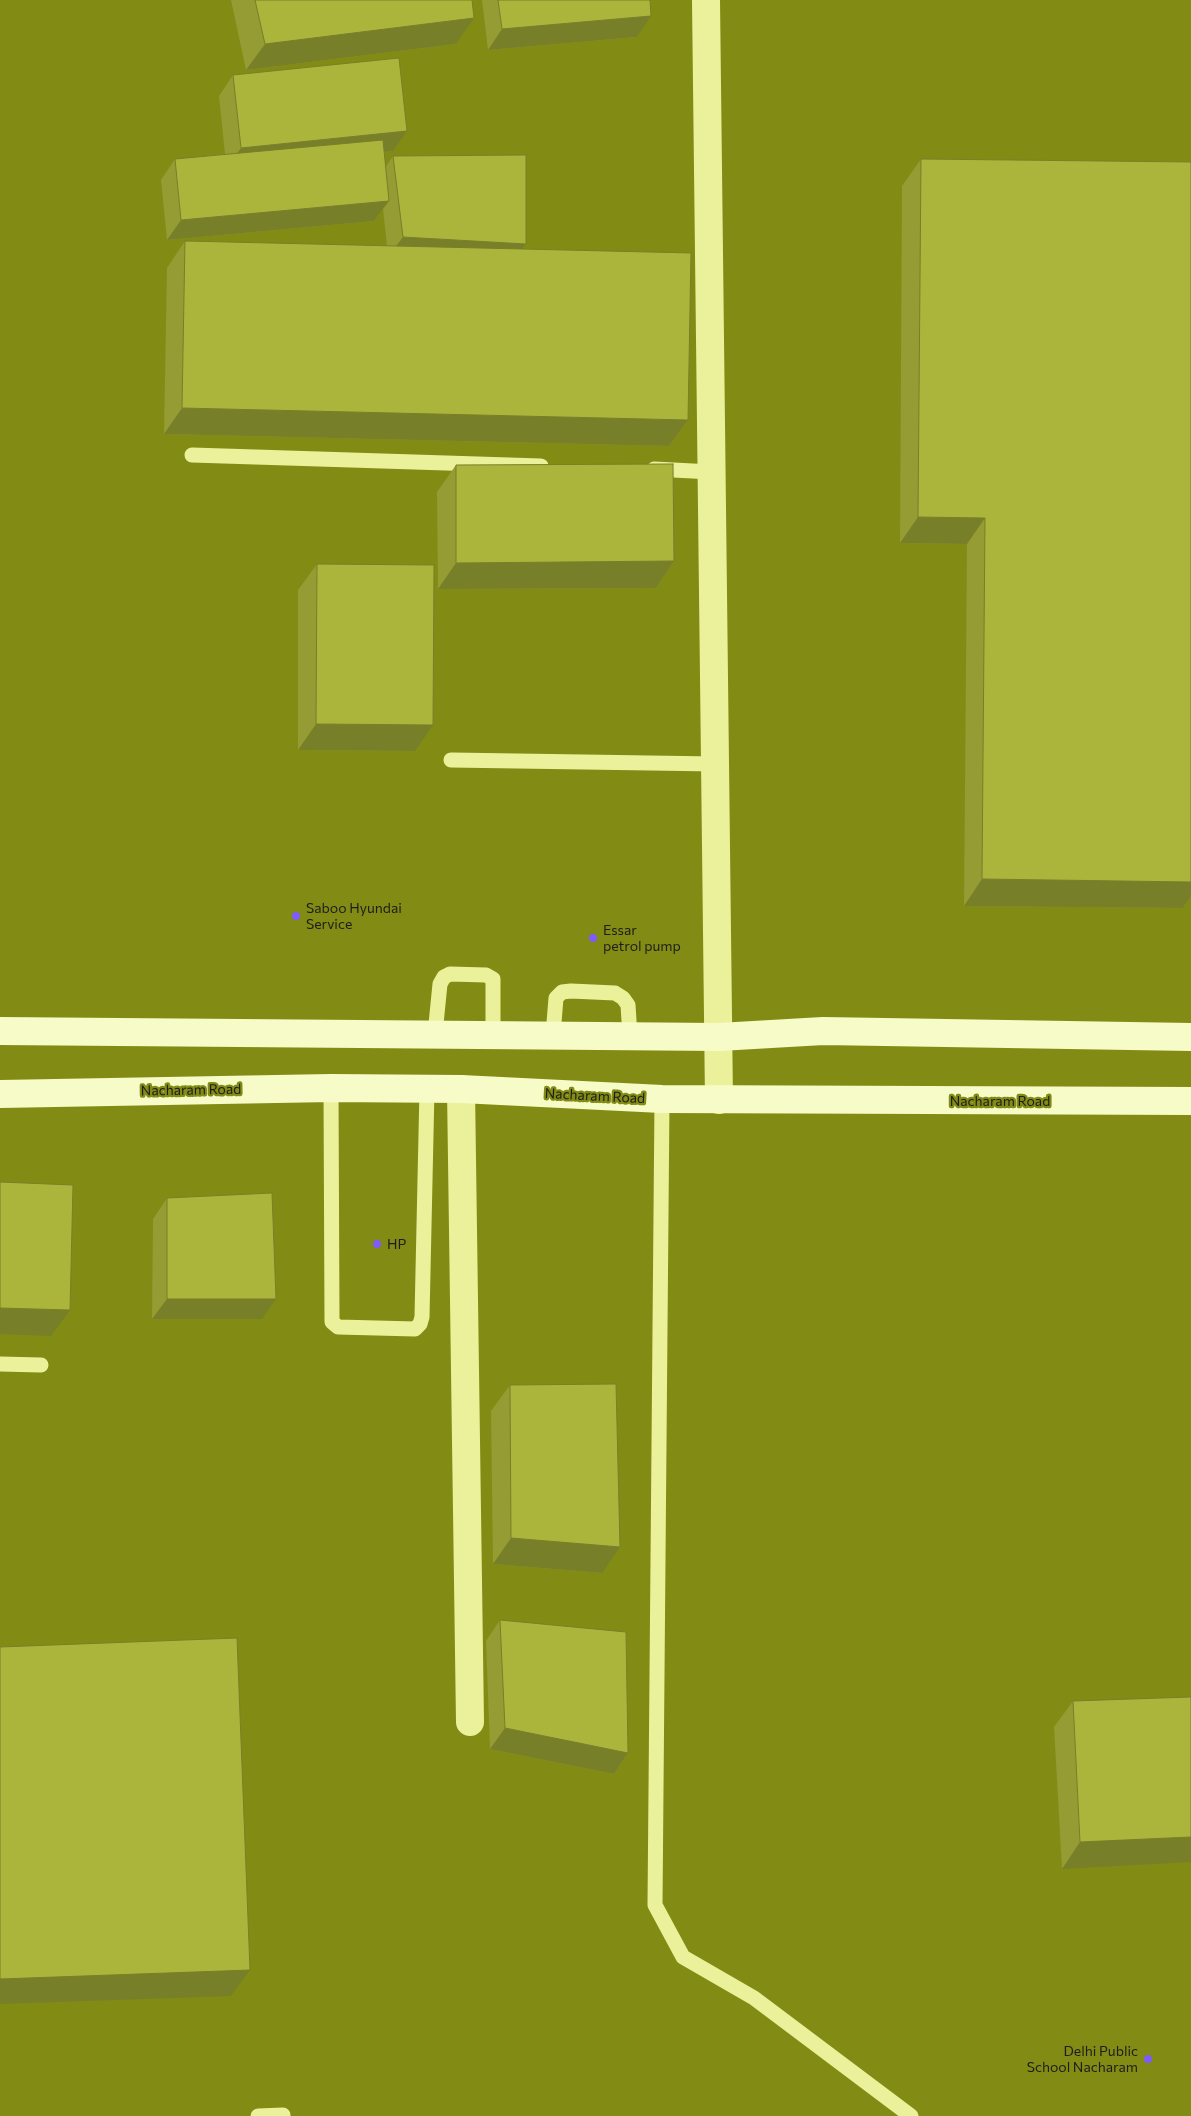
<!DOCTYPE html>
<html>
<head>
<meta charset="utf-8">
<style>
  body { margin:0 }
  canvas { display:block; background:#828b13 }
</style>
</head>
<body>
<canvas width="1191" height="2116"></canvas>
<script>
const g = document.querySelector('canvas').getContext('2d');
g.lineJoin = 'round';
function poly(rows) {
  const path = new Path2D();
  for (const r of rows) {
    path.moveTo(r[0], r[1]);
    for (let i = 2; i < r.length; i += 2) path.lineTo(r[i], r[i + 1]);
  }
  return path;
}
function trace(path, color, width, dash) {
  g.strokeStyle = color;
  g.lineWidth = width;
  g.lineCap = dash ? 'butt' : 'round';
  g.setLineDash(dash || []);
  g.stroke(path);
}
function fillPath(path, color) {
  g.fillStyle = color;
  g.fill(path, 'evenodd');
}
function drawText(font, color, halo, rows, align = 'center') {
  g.font = font + ' Commissioner,sans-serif';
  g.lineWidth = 4.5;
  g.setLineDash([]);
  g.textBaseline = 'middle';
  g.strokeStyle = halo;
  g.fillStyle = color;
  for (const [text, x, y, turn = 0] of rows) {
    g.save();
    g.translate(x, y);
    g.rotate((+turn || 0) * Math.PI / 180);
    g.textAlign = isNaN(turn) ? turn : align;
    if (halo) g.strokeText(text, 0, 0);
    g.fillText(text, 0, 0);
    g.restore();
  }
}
const service = poly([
  [192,455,541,466],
  [654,469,712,472],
  [451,760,716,764],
  [435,1034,440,984,444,977,450,974,486,975,493,979,493,1035],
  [553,1035,556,998,562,992,571,991,615,993,623,998,628,1005,630,1036],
  [331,1088,332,1322,338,1327,415,1329,420,1324,422,1317,427,1089],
  [662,1099,655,1905,683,1957,754,1998,911,2116],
  [0,1364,41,1365],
  [258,2116,283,2115]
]);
const minor = poly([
  [706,0,719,1100],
  [461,1089,470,1722]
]);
const secondary = poly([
  [0,1031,719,1037,823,1031,1191,1037],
  [0,1094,331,1088,461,1089,662,1099,1191,1101]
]);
const wall = poly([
  [231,0,472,0,456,44,246,70],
  [482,0,650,0,637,37,488,50],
  [233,75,393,151,384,152,385,168,393,156,526,244,523,249,688,420,669,446,164,434,167,268,185,241,387,246,383,209,374,221,167,240,161,180,175,159,225,154,219,96],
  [921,159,1191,162,1191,896,1183,908,964,906,967,544,900,543,902,186],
  [456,465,674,561,656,588,438,589,437,492],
  [317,564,415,751,298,750,298,590],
  [167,1198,262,1319,152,1319,153,1219],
  [510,1385,602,1573,493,1564,491,1411],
  [500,1620,628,1753,614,1774,490,1749,486,1641],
  [1191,1697,1062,1869,1054,1727,1073,1701]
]);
const shadedWall = poly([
  [651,16,637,37,488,50,502,29],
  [474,18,456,44,246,70,265,44],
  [407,131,393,151,227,168,241,148],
  [389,201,374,221,167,240,181,220],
  [403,237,526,244,512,265,388,257],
  [182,408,688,420,669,446,164,434],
  [918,517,985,518,967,544,900,543],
  [674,561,656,588,438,589,456,563],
  [316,724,433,725,415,751,298,750],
  [982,879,1191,882,1191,896,1183,908,964,906],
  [167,1299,276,1299,262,1319,152,1319],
  [0,1308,70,1310,51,1336,0,1334],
  [511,1538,620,1547,602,1573,493,1564],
  [505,1728,628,1753,614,1774,490,1749],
  [1191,1837,1191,1862,1062,1869,1080,1842],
  [250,1970,231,1996,0,2004,0,1979]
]);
const building = poly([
  [255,0,472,0,474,18,265,44,255,0],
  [498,0,650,0,651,16,502,29,498,0],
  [399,58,407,131,241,148,233,75,399,58],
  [383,140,389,201,181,220,175,159,383,140],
  [526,155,526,244,403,237,393,156,526,155],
  [921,159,1191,162,1191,882,982,879,985,518,918,517,921,159],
  [185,241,691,253,688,420,182,408,185,241],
  [673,464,674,561,456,563,456,465,673,464],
  [317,564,434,565,433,725,316,724,317,564],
  [0,1182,73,1185,70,1310,0,1308,0,1182],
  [272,1193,276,1299,167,1299,167,1198,272,1193],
  [616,1384,620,1547,511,1538,510,1385,616,1384],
  [500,1620,626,1632,628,1753,505,1728,500,1620],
  [237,1638,250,1970,0,1979,0,1647,237,1638],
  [1191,1697,1191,1837,1080,1842,1073,1701,1191,1697]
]);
const markers = [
  [296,916,5,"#7f5aff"],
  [593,938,5,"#7f5aff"],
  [377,1244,5,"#7f5aff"],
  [1148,2059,5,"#7f5aff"]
];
const poiNames = [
  ["Saboo Hyundai",306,908],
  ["Service",306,924],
  ["Essar",603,930],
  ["petrol pump",603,946],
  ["HP",387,1244],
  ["Delhi Public",1138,2051,"right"],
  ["School Nacharam",1138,2067,"right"]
];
const streetNames = [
  ["Nacharam Road",191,1090,-1],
  ["Nacharam Road",595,1096,3],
  ["Nacharam Road",1000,1101]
];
trace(service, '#ebf19a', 15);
trace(minor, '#ebf19a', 28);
trace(secondary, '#f7fbc8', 28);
fillPath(wall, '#949c33');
fillPath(shadedWall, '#787f29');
fillPath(building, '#acb53b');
trace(building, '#787f29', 1);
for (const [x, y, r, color] of markers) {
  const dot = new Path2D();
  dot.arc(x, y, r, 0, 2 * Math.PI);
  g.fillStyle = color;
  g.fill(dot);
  trace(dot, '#828b13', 2);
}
drawText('14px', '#1d1d1d', '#828b13', poiNames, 'left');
drawText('14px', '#1d1d1d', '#828b13', streetNames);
</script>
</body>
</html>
